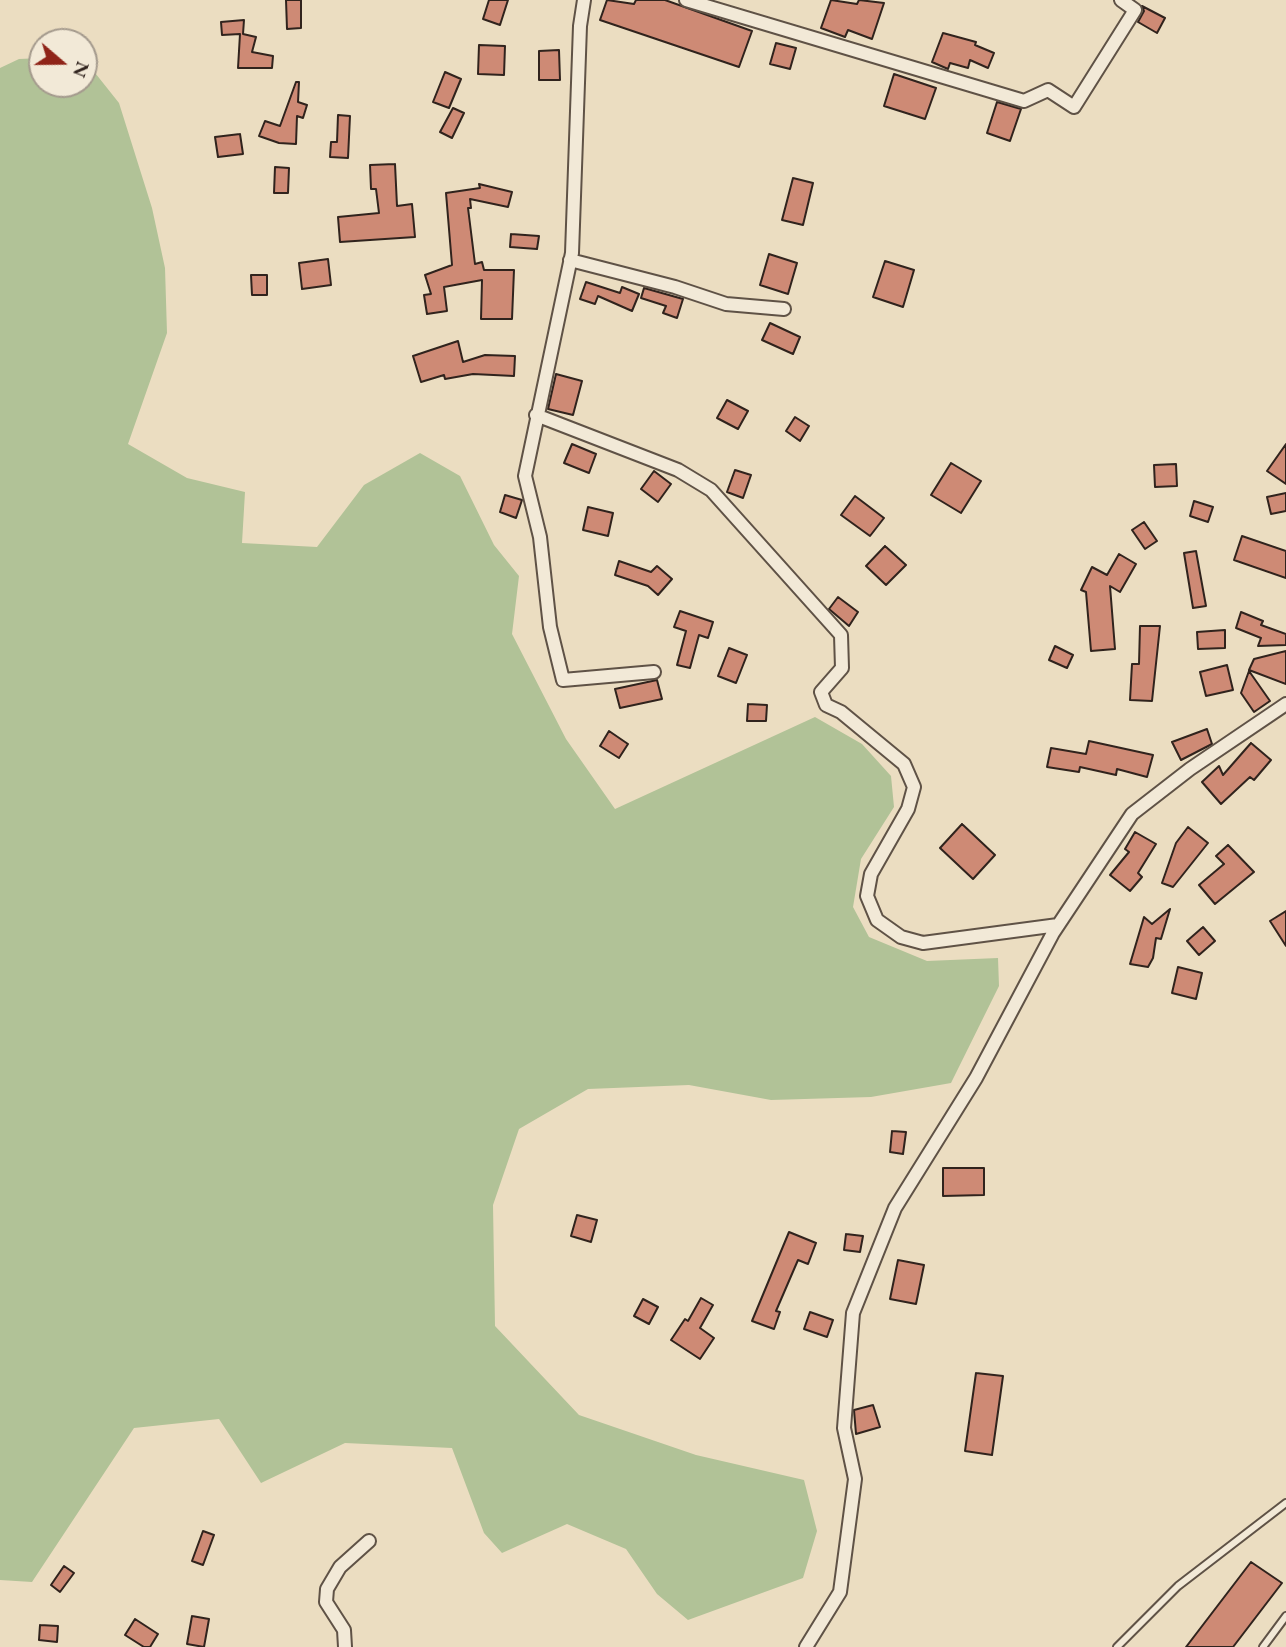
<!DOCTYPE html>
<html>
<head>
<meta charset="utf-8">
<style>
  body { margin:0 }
  #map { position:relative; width:1286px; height:1647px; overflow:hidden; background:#ebddc1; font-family:"EB Garamond",serif }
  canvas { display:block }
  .north { position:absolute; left:28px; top:28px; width:70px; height:70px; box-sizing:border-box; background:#f2e9d7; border:2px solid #a49a8d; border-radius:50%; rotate:110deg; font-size:19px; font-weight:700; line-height:28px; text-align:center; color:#30231d }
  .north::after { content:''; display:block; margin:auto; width:24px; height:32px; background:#8f2418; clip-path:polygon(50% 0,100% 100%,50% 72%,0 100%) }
</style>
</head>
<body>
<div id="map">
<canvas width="1286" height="1647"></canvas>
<div class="north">N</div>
</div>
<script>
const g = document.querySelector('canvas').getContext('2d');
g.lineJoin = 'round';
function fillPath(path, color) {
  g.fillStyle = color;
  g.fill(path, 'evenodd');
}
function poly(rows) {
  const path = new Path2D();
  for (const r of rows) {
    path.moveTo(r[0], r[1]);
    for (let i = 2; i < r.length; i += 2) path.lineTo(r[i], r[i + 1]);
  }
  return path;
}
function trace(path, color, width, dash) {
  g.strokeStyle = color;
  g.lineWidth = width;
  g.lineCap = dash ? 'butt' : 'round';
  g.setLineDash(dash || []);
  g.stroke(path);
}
const green = poly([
  [42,58,42,84,84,84,84,59,119,103,152,208,165,268,167,333,128,444,187,478,245,492,242,543,317,547,364,485,420,453,460,476,494,545,519,576,512,634,566,739,615,809,815,717,862,744,891,776,894,807,861,859,853,907,869,937,927,961,998,958,999,986,951,1083,871,1097,771,1100,689,1085,588,1089,519,1129,493,1205,495,1326,579,1415,696,1455,804,1480,817,1531,803,1578,688,1620,657,1594,626,1549,567,1524,502,1553,484,1533,452,1448,345,1443,261,1483,219,1419,134,1428,32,1582,0,1580,0,68,19,59]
]);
const building = poly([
  [286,0,301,0,301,28,287,29,286,0],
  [489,0,508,0,500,25,483,19,489,0],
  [607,0,634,4,636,0,665,0,752,31,739,67,600,20,607,0],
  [831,0,857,4,859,0,884,3,872,39,848,30,845,37,821,28,831,0],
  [1142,6,1165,18,1157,33,1138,22,1144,11,1142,6],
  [244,20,243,34,256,37,252,52,273,56,272,68,238,68,240,34,222,35,221,22,244,20],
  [943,33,976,42,975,45,994,53,988,68,970,60,968,68,950,63,948,69,932,62,943,33],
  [776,43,796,48,790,69,770,64,776,43],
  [479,45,505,46,504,75,478,74,479,45],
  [559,50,560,80,539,80,539,51,559,50],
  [445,72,461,79,449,108,433,102,445,72],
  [894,74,936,88,925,119,884,106,894,74],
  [296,82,299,82,298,102,307,105,303,118,297,116,296,144,279,143,259,136,265,121,280,126,296,82],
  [997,102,1021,109,1010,141,987,133,997,102],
  [453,108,464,113,452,138,440,132,453,108],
  [338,115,350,116,348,158,330,157,331,142,337,142,338,115],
  [240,134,243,154,218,157,215,137,240,134],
  [395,164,397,206,412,204,415,237,340,242,338,217,379,213,376,189,371,189,370,165,395,164],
  [275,167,289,168,288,193,274,193,275,167],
  [793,178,813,183,803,225,782,220,793,178],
  [479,184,512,192,508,207,470,199,471,208,468,208,475,264,482,262,484,270,514,270,512,319,481,319,482,280,444,287,447,311,427,314,424,295,431,294,425,275,452,265,446,193,480,188,479,184],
  [511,234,539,236,537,249,510,247,511,234],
  [769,254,797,263,788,294,760,285,769,254],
  [328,259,331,285,302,289,299,263,328,259],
  [885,261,914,270,903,307,873,297,885,261],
  [251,275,267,275,267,295,252,295,251,275],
  [586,282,620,293,622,287,639,294,632,311,598,296,595,304,580,299,586,282],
  [644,288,683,299,677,318,663,313,666,306,641,298,644,288],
  [770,323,800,337,793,354,762,340,770,323],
  [458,341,463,362,485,355,515,356,514,376,473,374,445,379,444,375,421,382,413,356,458,341],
  [556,374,582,381,573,415,548,409,556,374],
  [727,400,748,411,738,429,717,418,727,400],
  [795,417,809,426,800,441,786,431,795,417],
  [572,444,596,454,589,473,564,463,572,444],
  [1286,444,1286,484,1267,471,1286,444],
  [951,463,981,481,961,513,931,495,951,463],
  [1176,464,1177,486,1155,487,1154,465,1176,464],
  [735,470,751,475,743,498,727,492,735,470],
  [654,471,671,484,658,502,641,489,654,471],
  [1286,493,1286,511,1271,514,1267,497,1286,493],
  [505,495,522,500,516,518,500,512,505,495],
  [855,496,884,518,870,536,841,515,855,496],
  [1194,501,1213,507,1208,522,1190,516,1194,501],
  [588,507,613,513,608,536,583,530,588,507],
  [1144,522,1157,541,1145,549,1132,530,1144,522],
  [1242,536,1286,551,1286,578,1234,560,1242,536],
  [885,546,906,565,886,585,866,566,885,546],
  [1196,551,1206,606,1193,608,1184,553,1196,551],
  [1119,554,1136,564,1120,592,1110,586,1115,649,1091,651,1086,592,1081,590,1092,567,1107,575,1119,554],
  [619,561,651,572,657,566,672,579,658,595,648,586,615,575,619,561],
  [838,597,858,612,849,626,829,609,838,597],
  [680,611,713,622,708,638,699,635,690,668,677,665,686,631,674,627,680,611],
  [1241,612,1263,621,1261,625,1286,634,1286,645,1258,646,1261,638,1236,628,1241,612],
  [1140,626,1160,626,1152,701,1130,700,1132,664,1139,664,1140,626],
  [1225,630,1225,648,1198,649,1197,632,1225,630],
  [1055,646,1073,655,1067,668,1049,660,1055,646],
  [729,648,747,655,736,683,718,676,729,648],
  [1286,651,1286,684,1249,670,1254,659,1286,651],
  [1227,665,1233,690,1206,696,1200,672,1227,665],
  [1249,671,1270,701,1254,712,1241,693,1249,671],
  [657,680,662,699,620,708,615,689,657,680],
  [748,704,767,705,766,721,747,721,748,704],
  [1207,729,1212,744,1181,760,1172,742,1207,729],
  [609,731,628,744,619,758,600,746,609,731],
  [1089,741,1153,755,1147,777,1117,769,1116,775,1080,767,1079,772,1047,767,1051,748,1086,754,1089,741],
  [1251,743,1271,760,1254,780,1250,777,1221,804,1202,782,1219,766,1223,775,1251,743],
  [962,824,995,855,973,879,940,848,962,824],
  [1188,827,1208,843,1173,887,1162,883,1176,843,1188,827],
  [1135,832,1156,844,1138,873,1142,877,1130,891,1110,875,1129,852,1125,849,1135,832],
  [1228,845,1254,872,1215,904,1199,885,1224,864,1216,856,1228,845],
  [1170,909,1161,939,1156,938,1153,958,1148,967,1130,964,1144,917,1152,924,1170,909],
  [1286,911,1286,946,1270,921,1286,911],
  [1203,927,1215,941,1199,955,1187,941,1203,927],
  [1178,967,1202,973,1196,999,1172,993,1178,967],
  [892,1131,906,1132,903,1154,890,1152,892,1131],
  [943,1168,984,1168,984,1195,943,1196,943,1168],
  [577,1215,597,1220,591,1242,571,1236,577,1215],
  [789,1232,816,1243,808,1264,798,1260,776,1311,780,1312,774,1329,752,1321,789,1232],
  [846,1234,863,1236,860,1252,844,1250,846,1234],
  [898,1260,924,1265,916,1304,890,1299,898,1260],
  [701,1298,713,1305,700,1328,714,1338,700,1359,671,1340,685,1319,688,1321,701,1298],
  [643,1299,658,1307,649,1324,634,1316,643,1299],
  [810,1312,833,1320,827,1337,804,1329,810,1312],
  [976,1373,1003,1376,992,1455,965,1451,976,1373],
  [873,1405,880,1427,856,1434,854,1410,873,1405],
  [203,1531,214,1535,203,1565,192,1561,203,1531],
  [1251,1562,1282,1583,1233,1647,1186,1647,1251,1562],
  [64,1566,74,1573,60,1592,51,1585,64,1566],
  [192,1616,209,1619,204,1647,187,1644,192,1616],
  [135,1619,158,1634,150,1647,144,1647,125,1635,135,1619],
  [40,1625,58,1626,57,1642,39,1640,40,1625]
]);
const lane = poly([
  [1117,1647,1178,1586,1286,1503],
  [1263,1647,1286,1616]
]);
const street = poly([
  [584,0,580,26,572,253,525,476,540,537,550,627,563,680,654,672],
  [686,0,1024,101,1048,90,1074,107,1135,10,1121,0],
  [570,260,675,287,726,304,784,309],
  [536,415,678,470,711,490,841,635,842,668,821,692,826,705,841,712,904,764,914,787,908,809,871,874,867,896,877,920,901,937,923,943,1058,925],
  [345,1647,344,1630,326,1602,327,1589,340,1567,369,1541],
  [806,1647,840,1592,855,1479,844,1428,853,1313,895,1208,976,1078,1053,933,1132,814,1190,769,1286,704]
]);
fillPath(green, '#b1c297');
fillPath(building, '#ce8a75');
trace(building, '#30231d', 2);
trace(lane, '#5f5246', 10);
trace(street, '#5f5246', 16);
trace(lane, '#f2e9d7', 6);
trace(street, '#f2e9d7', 12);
</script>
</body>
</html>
